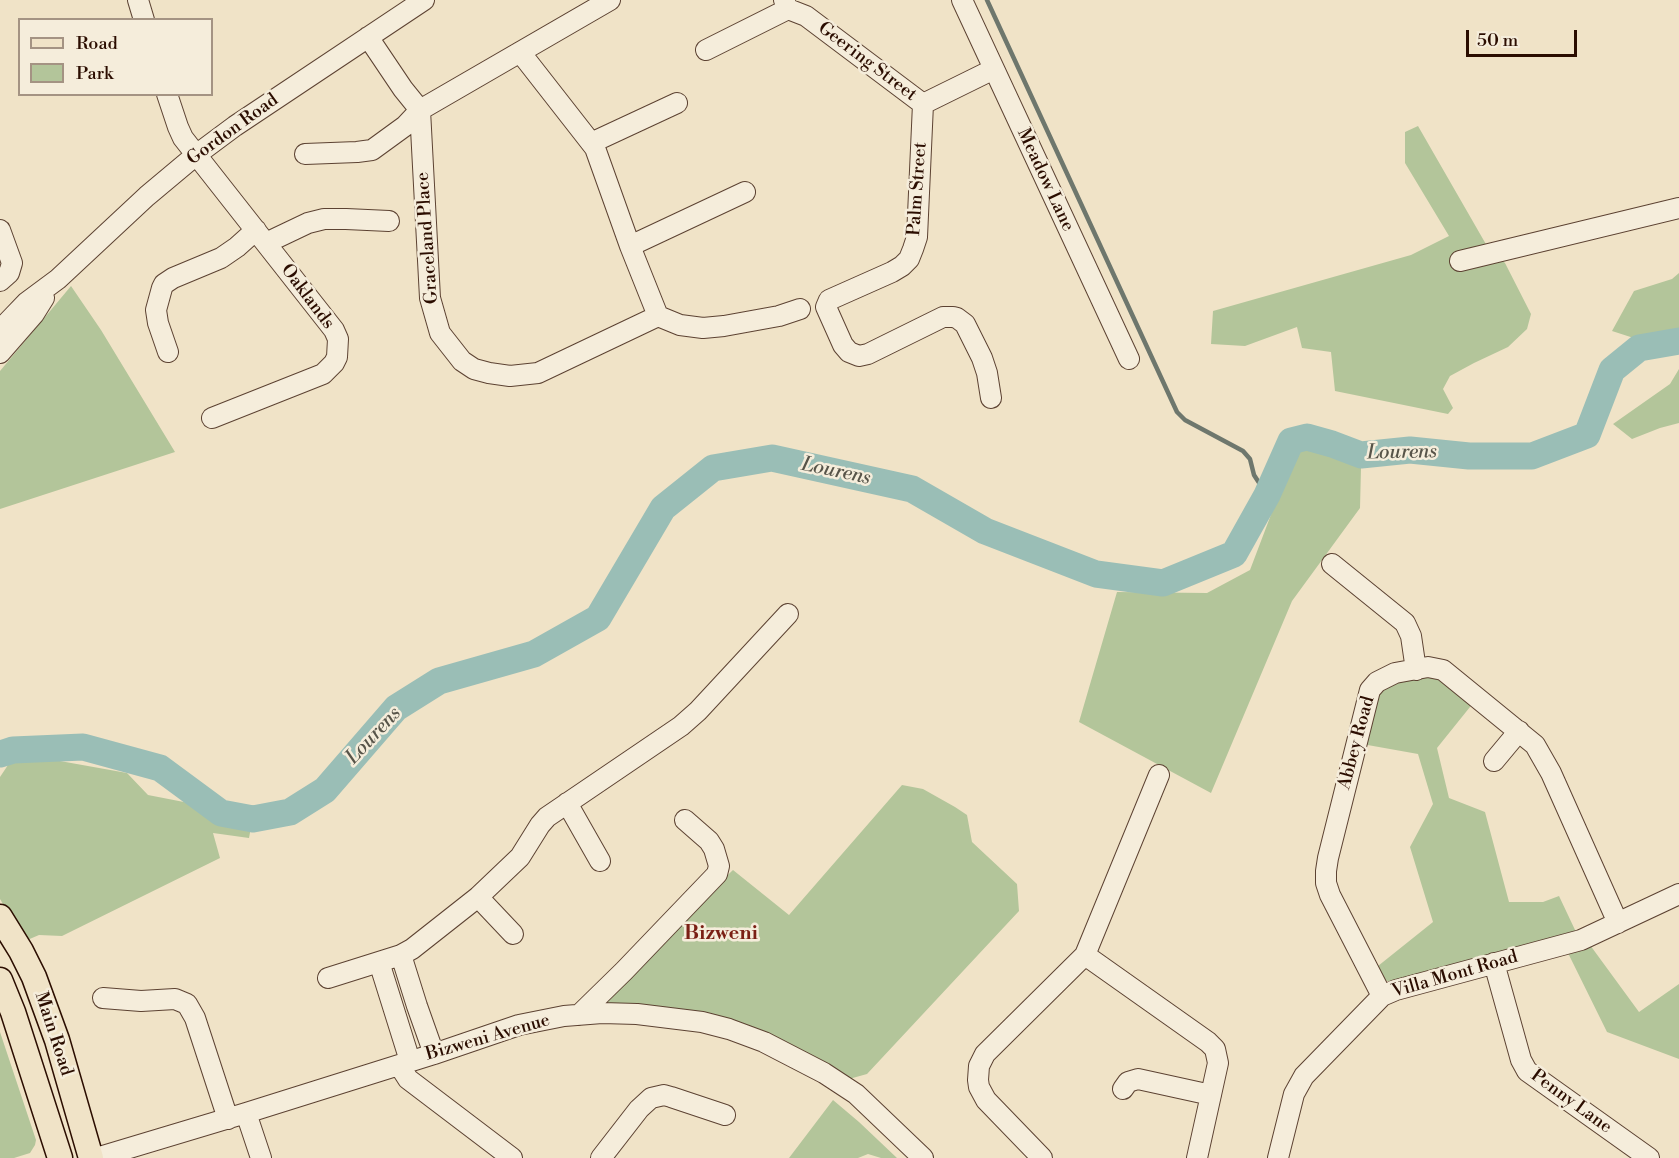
<!DOCTYPE html>
<html>
<head>
<meta charset="utf-8">
<style>
  body { margin:0 }
  #map { position:relative; width:1679px; height:1158px; overflow:hidden; background:#f0e3c7; font-family:"Libre Bodoni",serif }
  canvas { display:block }
  .legend { position:absolute; left:18px; top:18px; width:195px; height:78px; box-sizing:border-box; background:#f5eddb; border:2px solid #a49383; margin:0; padding:8px 10px; list-style:none; font-size:18px; color:#2b0d00 }
  .legend li { display:flex; align-items:center; gap:12px; height:30px }
  .legend b { width:30px; border:2px solid #a49383 }
  .scale { position:absolute; left:1466px; top:30px; width:111px; height:27px; box-sizing:border-box; border:3px solid #2b0d00; border-top:0; padding-left:8px; font-size:18px; line-height:21px; white-space:nowrap; color:#2b0d00; -webkit-text-stroke:4px #f5eddb; paint-order:stroke }
</style>
</head>
<body>
<div id="map">
<canvas width="1679" height="1158"></canvas>
<ul class="legend">
<li><b style="height:8px;background:#f0e3c7"></b>Road</li>
<li><b style="height:16px;background:#b3c59a"></b>Park</li>
</ul>
<div class="scale">50 m</div>
</div>
<script>
const g = document.querySelector('canvas').getContext('2d');
g.lineJoin = 'round';
function fillPath(path, color) {
  g.fillStyle = color;
  g.fill(path, 'evenodd');
}
function poly(rows) {
  const path = new Path2D();
  for (const r of rows) {
    path.moveTo(r[0], r[1]);
    for (let i = 2; i < r.length; i += 2) path.lineTo(r[i], r[i + 1]);
  }
  return path;
}
function trace(path, color, width, dash) {
  g.strokeStyle = color;
  g.lineWidth = width;
  g.lineCap = dash ? 'butt' : 'round';
  g.setLineDash(dash || []);
  g.stroke(path);
}
function drawText(font, color, halo, rows, align = 'center') {
  g.font = font + ' "Libre Bodoni",serif';
  g.lineWidth = 5;
  g.setLineDash([]);
  g.textBaseline = 'middle';
  g.strokeStyle = halo;
  g.fillStyle = color;
  for (const [text, x, y, turn = 0] of rows) {
    g.save();
    g.translate(x, y);
    g.rotate((+turn || 0) * Math.PI / 180);
    g.textAlign = isNaN(turn) ? turn : align;
    if (halo) g.strokeText(text, 0, 0);
    g.fillText(text, 0, 0);
    g.restore();
  }
}
const green = poly([
  [1418,126,1487,246,1505,263,1531,314,1527,329,1508,347,1474,363,1450,376,1443,389,1453,408,1448,414,1335,391,1331,352,1302,348,1297,327,1245,346,1211,344,1213,311,1411,255,1449,236,1405,163,1405,132],
  [1679,273,1679,328,1643,341,1612,331,1634,291,1672,279],
  [71,286,101,330,175,452,0,509,0,371],
  [1679,369,1679,423,1660,428,1632,439,1613,424,1670,384],
  [1300,447,1334,453,1361,467,1360,508,1292,601,1211,793,1079,722,1117,592,1207,593,1250,570,1291,462],
  [1432,673,1474,702,1437,748,1449,798,1485,812,1509,902,1543,902,1559,896,1576,932,1393,982,1383,980,1373,970,1433,922,1410,847,1433,804,1418,754,1362,744,1380,685],
  [32,756,127,773,148,795,189,803,218,817,252,822,249,838,213,833,220,858,62,936,39,935,25,941,0,899,0,777,12,759],
  [902,785,923,789,955,807,967,815,972,842,1017,884,1019,911,867,1074,849,1079,712,1016,656,1006,601,1003,600,998,733,870,789,915],
  [1590,945,1639,1012,1679,984,1679,1059,1607,1032,1568,953],
  [0,1032,36,1140,35,1145,30,1153,14,1158,0,1158],
  [833,1100,859,1122,897,1158,881,1158,868,1154,858,1158,789,1158]
]);
const stream = poly([
  [987,0,1177,412,1185,420,1243,451,1250,459,1254,475,1267,495]
]);
const river = poly([
  [0,754,13,750,83,747,160,768,221,813,253,819,290,812,325,790,396,708,439,681,534,654,598,618,663,508,713,468,772,458,912,489,985,531,1096,574,1163,583,1234,554,1267,495,1291,441,1307,437,1332,444,1361,455,1410,450,1469,456,1532,456,1587,435,1612,370,1639,348,1679,341]
]);
const minor = poly([
  [138,0,144,20],
  [784,0,788,9,806,16,923,104],
  [962,0,1129,359],
  [368,37,403,89,420,110,430,298,440,333,462,361,474,369,489,373,510,376,538,373,658,316,680,325,703,328,724,326,779,316,800,309],
  [706,50,788,9],
  [520,52,595,148,630,246,658,316],
  [167,94,178,127,183,138,334,330,338,339,337,357,334,363,323,374,212,418],
  [923,104,917,237,913,249,909,259,902,266,892,272,829,300,826,307,843,345,849,352,859,356,868,354,943,317,953,317,957,318,965,324,982,358,987,373,991,398],
  [923,104,994,69],
  [591,143,677,103],
  [305,154,357,152,372,150,405,126,420,110,610,0],
  [0,230,12,263,9,273,0,281],
  [266,243,308,223,324,219,346,219,389,221],
  [630,246,745,192],
  [1460,261,1679,208],
  [0,330,27,302,58,279,147,196,196,155,235,126,424,0],
  [168,352,158,323,156,310,162,288,164,284,173,278,221,258,237,247,256,230],
  [0,353,34,314,44,298],
  [1332,564,1405,623,1411,636,1416,670],
  [1494,761,1519,731],
  [567,803,600,861],
  [478,897,513,934],
  [401,955,417,1006,434,1054],
  [1085,955,1208,1042,1215,1049,1218,1063,1197,1158],
  [379,962,410,1061],
  [1494,963,1521,1060,1527,1071,1649,1158],
  [328,978,401,955,412,949,478,897,520,857,540,825,547,817,681,726,698,711,788,614],
  [1382,996,1330,895,1326,883,1326,871,1328,858,1370,690,1377,682,1395,673,1428,667,1443,670,1535,745,1551,773,1618,923],
  [103,998,141,1001,175,999,187,1004,195,1018,228,1119],
  [579,1015,624,971,717,874,719,866,714,849,709,841,685,820],
  [399,1065,408,1079,512,1158],
  [1123,1089,1128,1082,1138,1079,1211,1095],
  [246,1113,261,1158],
  [96,1158,246,1113,434,1054,519,1025,564,1016,602,1013,637,1014,702,1022,729,1029,764,1042,824,1073,856,1094,923,1158],
  [601,1158,639,1109,651,1098,664,1095,671,1097,725,1115],
  [1042,1158,986,1100,979,1087,978,1080,979,1066,985,1054,1085,955,1159,775],
  [1278,1158,1294,1094,1304,1076,1382,996,1396,990,1581,940,1679,894]
]);
const major = poly([
  [0,917,21,951,34,977,57,1040,91,1158],
  [0,980,13,1012,60,1158]
]);
const streetNames = [
  ["Geering Street",867,62,37],
  ["Gordon Road",233,130,-36],
  ["Meadow Lane",1045,180,65],
  ["Palm Street",918,189,-86],
  ["Graceland Place",428,238,-94],
  ["Oaklands",307,297,53],
  ["Abbey Road",1357,743,-75],
  ["Villa Mont Road",1455,975,-16],
  ["Main Road",53,1034,72],
  ["Bizweni Avenue",488,1038,-16],
  ["Penny Lane",1571,1102,36]
];
const waterNames = [
  ["Lourens",1402,453,-1],
  ["Lourens",836,472,12],
  ["Lourens",374,736,-47]
];
const neighbourhoodNames = [
  ["Bizweni",721,934]
];
fillPath(green, '#b3c59a');
trace(stream, '#6e776d', 4.5);
trace(river, '#9abeb6', 27);
trace(minor, '#5c4232', 22);
trace(major, '#2b0d00', 27);
trace(minor, '#f5eddb', 20);
trace(major, '#f0e3c7', 24);
drawText('18px', '#2b0d00', '#f5eddb', streetNames);
drawText('italic 20px', '#575449', '#f5eddb', waterNames);
drawText('bold 20px', '#7a1f14', '#f5eddb', neighbourhoodNames);
</script>
</body>
</html>
